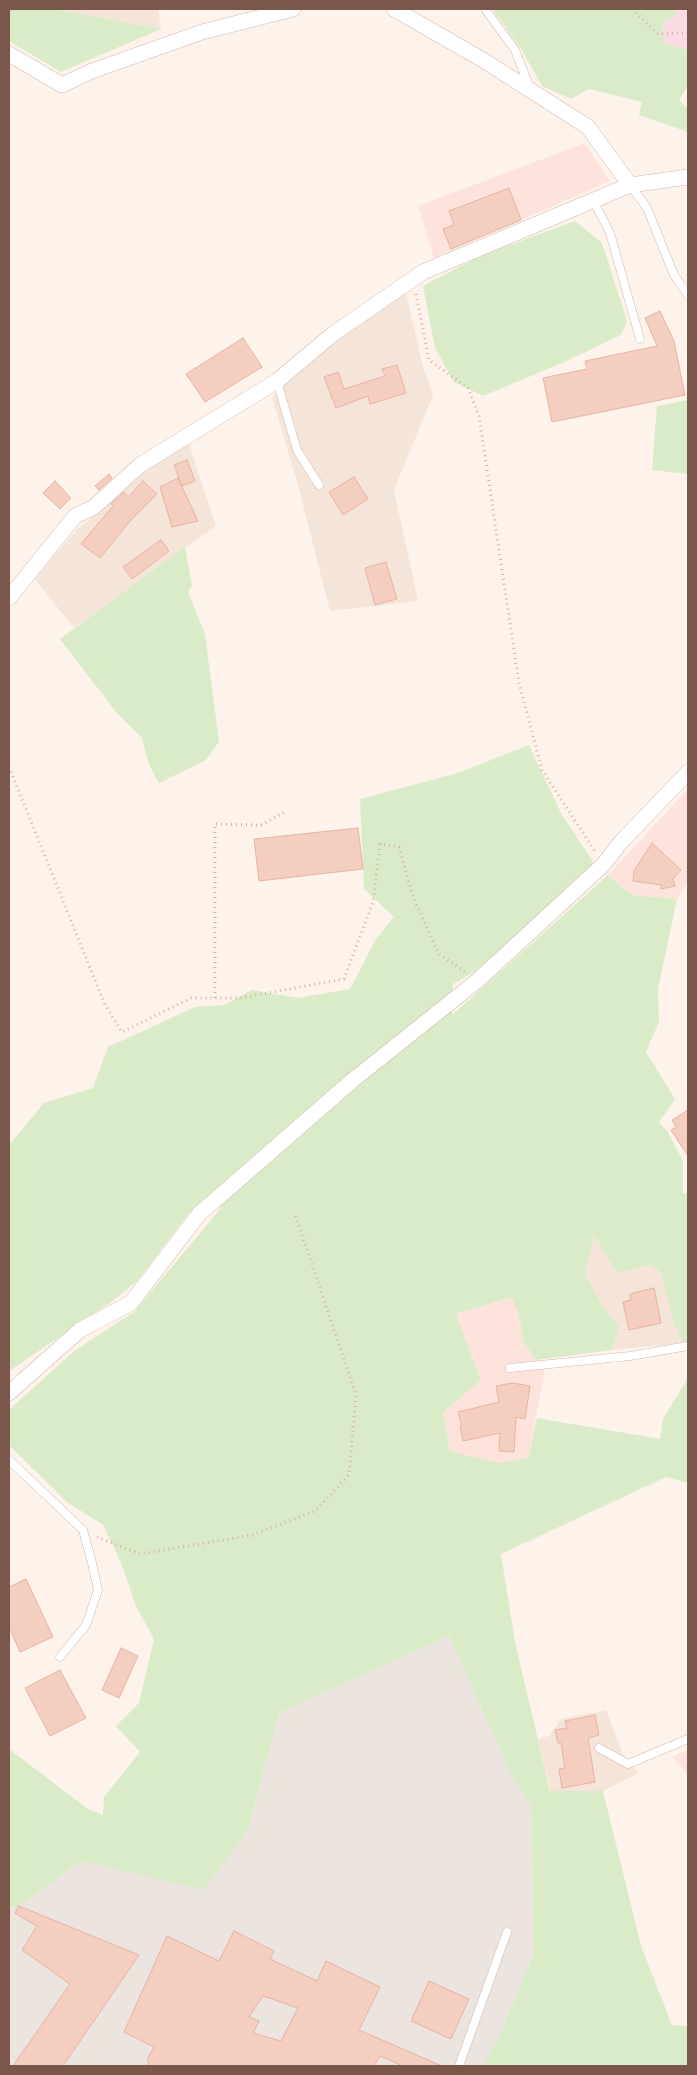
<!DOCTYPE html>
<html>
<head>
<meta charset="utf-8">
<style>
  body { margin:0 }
  #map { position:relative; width:697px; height:2075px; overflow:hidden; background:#fdf3ea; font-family:"Golos Text",sans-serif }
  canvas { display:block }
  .frame { position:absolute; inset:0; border:10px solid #7a564b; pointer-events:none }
</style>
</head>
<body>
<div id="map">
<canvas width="697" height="2075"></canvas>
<div class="frame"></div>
</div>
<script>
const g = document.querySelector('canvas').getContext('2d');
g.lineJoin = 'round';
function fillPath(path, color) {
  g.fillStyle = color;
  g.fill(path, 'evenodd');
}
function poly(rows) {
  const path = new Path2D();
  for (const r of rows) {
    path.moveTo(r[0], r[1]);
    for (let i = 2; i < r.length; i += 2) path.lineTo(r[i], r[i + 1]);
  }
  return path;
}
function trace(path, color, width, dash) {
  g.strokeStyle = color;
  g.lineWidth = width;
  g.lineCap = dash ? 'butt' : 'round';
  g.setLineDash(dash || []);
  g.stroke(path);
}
const residential = poly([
  [54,9,158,9,161,29],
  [406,293,423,367,433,395,394,490,418,601,330,611,298,485,272,397,333,340],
  [188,441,216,526,74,628,35,579,77,529,100,512,157,461],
  [594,1234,617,1273,651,1265,661,1273,674,1324,684,1343,612,1350,619,1326,603,1307,585,1273],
  [606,1710,624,1757,639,1773,603,1791,551,1791,538,1739,549,1736,561,1719]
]);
const commercial = poly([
  [585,143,610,181,434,258,418,206],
  [688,789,688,882,677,899,632,895,608,875],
  [513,1297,519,1316,523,1341,545,1371,528,1458,500,1463,450,1451,443,1413,481,1380,456,1314],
  [688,1750,688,1774,672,1757]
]);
const industrial = poly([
  [449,1636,513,1779,531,1805,534,1953,500,2034,483,2066,9,2066,9,1906,16,1908,82,1861,203,1889,248,1830,279,1713]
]);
const medical = poly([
  [677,9,688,9,688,50,664,44,663,22,679,13]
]);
const green = poly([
  [9,9,54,9,161,29,61,72,9,41],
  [492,9,677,9,679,13,663,22,664,43,688,50,688,86,679,100,688,109,688,132,639,115,642,102,589,89,571,99,542,86,520,47],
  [575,221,602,243,627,321,621,335,562,363,483,396,454,382,435,348,423,286,480,256],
  [688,400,688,474,652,470,657,406],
  [185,547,192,586,188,592,205,634,219,742,206,760,159,783,149,765,142,738,116,712,60,639],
  [529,745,561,813,595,865,474,972,453,984,452,1015,608,875,632,895,677,899,658,989,659,1022,646,1052,675,1099,659,1122,668,1132,683,1161,683,1194,688,1193,688,1352,674,1324,661,1273,651,1265,617,1273,594,1235,585,1273,603,1307,619,1326,612,1350,536,1360,523,1341,519,1316,512,1297,456,1314,481,1380,443,1413,450,1451,500,1463,528,1458,537,1418,660,1439,663,1419,688,1378,688,1483,666,1477,501,1554,515,1642,550,1791,603,1791,641,1946,672,2025,688,2026,688,2066,483,2066,500,2034,534,1953,531,1805,513,1779,449,1636,279,1713,248,1830,203,1890,82,1861,16,1908,9,1906,9,1749,88,1809,103,1815,104,1797,140,1752,116,1726,139,1703,154,1639,136,1606,122,1565,103,1525,67,1502,9,1445,9,1410,74,1351,134,1312,221,1208,209,1197,188,1214,137,1281,110,1303,9,1371,9,1145,44,1103,93,1088,108,1047,195,1007,224,1005,252,990,298,998,350,989,376,939,394,917,364,889,360,799,458,773]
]);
const building = poly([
  [509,188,521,220,451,249,443,229,454,225,449,211,509,188],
  [660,311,674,341,685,395,552,422,543,378,587,369,585,361,657,346,645,318,660,311],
  [243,338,262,367,205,402,186,374,243,338],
  [397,365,406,393,370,404,368,396,336,408,324,377,338,372,344,389,385,376,382,369,397,365],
  [187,460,195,481,182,486,174,465,187,460],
  [109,474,112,478,99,490,95,486,109,474],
  [354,477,368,499,343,515,329,492,354,477],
  [178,478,198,521,172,527,160,487,178,478],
  [55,481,71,498,60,509,43,493,55,481],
  [143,481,157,494,131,520,100,558,81,544,113,506,111,504,124,492,128,497,143,481],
  [161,540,169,551,132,579,123,567,161,540],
  [386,562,397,599,375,605,365,568,386,562],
  [358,828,363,869,259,881,254,839,358,828],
  [652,843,681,870,673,879,675,886,661,889,661,885,633,881,634,871,652,843],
  [688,1110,688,1156,671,1130,676,1127,672,1120,688,1110],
  [654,1288,661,1323,629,1330,623,1302,631,1300,630,1294,654,1288],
  [512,1383,530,1386,525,1419,516,1417,514,1452,499,1451,500,1433,463,1441,460,1426,462,1426,458,1412,499,1402,496,1386,512,1383],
  [26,1579,53,1637,20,1652,9,1627,9,1587,26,1579],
  [121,1648,138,1656,119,1698,102,1690,121,1648],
  [60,1670,86,1718,50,1736,25,1688,60,1670],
  [595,1715,599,1735,588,1738,595,1782,562,1788,559,1769,565,1768,561,1743,558,1743,555,1730,567,1728,565,1721,595,1715],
  [19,1906,139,1955,63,2066,13,2066,70,1984,22,1950,37,1926,15,1913,19,1906],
  [234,1931,274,1951,270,1959,317,1981,326,1961,380,1987,359,2030,442,2066,403,2066,380,2056,374,2066,147,2066,149,2062,147,2060,154,2047,124,2032,167,1936,219,1961,234,1931],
  [263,1996,298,2008,281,2041,253,2033,259,2021,249,2017,263,1996],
  [429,1981,469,1999,451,2039,411,2021,429,1981]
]);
const path = poly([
  [632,9,658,34,688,33],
  [416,294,429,360,468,388,479,416,519,683,542,770,596,853],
  [9,767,105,1005,122,1032,191,998,240,998,344,979,373,902,380,844,399,847,413,897,439,954,465,972],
  [215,998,215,824,261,825,285,812],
  [97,1537,140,1554,253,1535,315,1511,349,1475,356,1395,295,1214]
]);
const lane = poly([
  [485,9,515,50,530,88],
  [630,185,647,208,674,275,688,295],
  [593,200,610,233,640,339],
  [277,381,297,450,319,485],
  [510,1368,630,1356,688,1346],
  [9,1460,83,1530,92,1563,98,1590,86,1625,60,1657],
  [599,1748,628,1764,688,1739],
  [459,2066,507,1932]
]);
const street = poly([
  [394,9,483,60,588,127,630,185],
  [9,54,62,85,92,71,202,32,293,9],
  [9,598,75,516,94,507,140,465,277,381,333,334,423,272,630,185,688,177],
  [9,1393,80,1330,131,1303,199,1214,353,1080,477,981,603,865,621,842,688,772]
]);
fillPath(residential, '#f5e4d8');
fillPath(commercial, '#fee3dd');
fillPath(industrial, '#ece4df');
fillPath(medical, '#fbdce4');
fillPath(green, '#daecc7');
fillPath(building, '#f4cfc0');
trace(building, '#e7b3a0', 1);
trace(lane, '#d1b9ae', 9);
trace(street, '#d1b9ae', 16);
trace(path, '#d9b2a2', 3, [1, 4]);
trace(lane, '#fff', 8);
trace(street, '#fff', 15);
</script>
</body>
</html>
